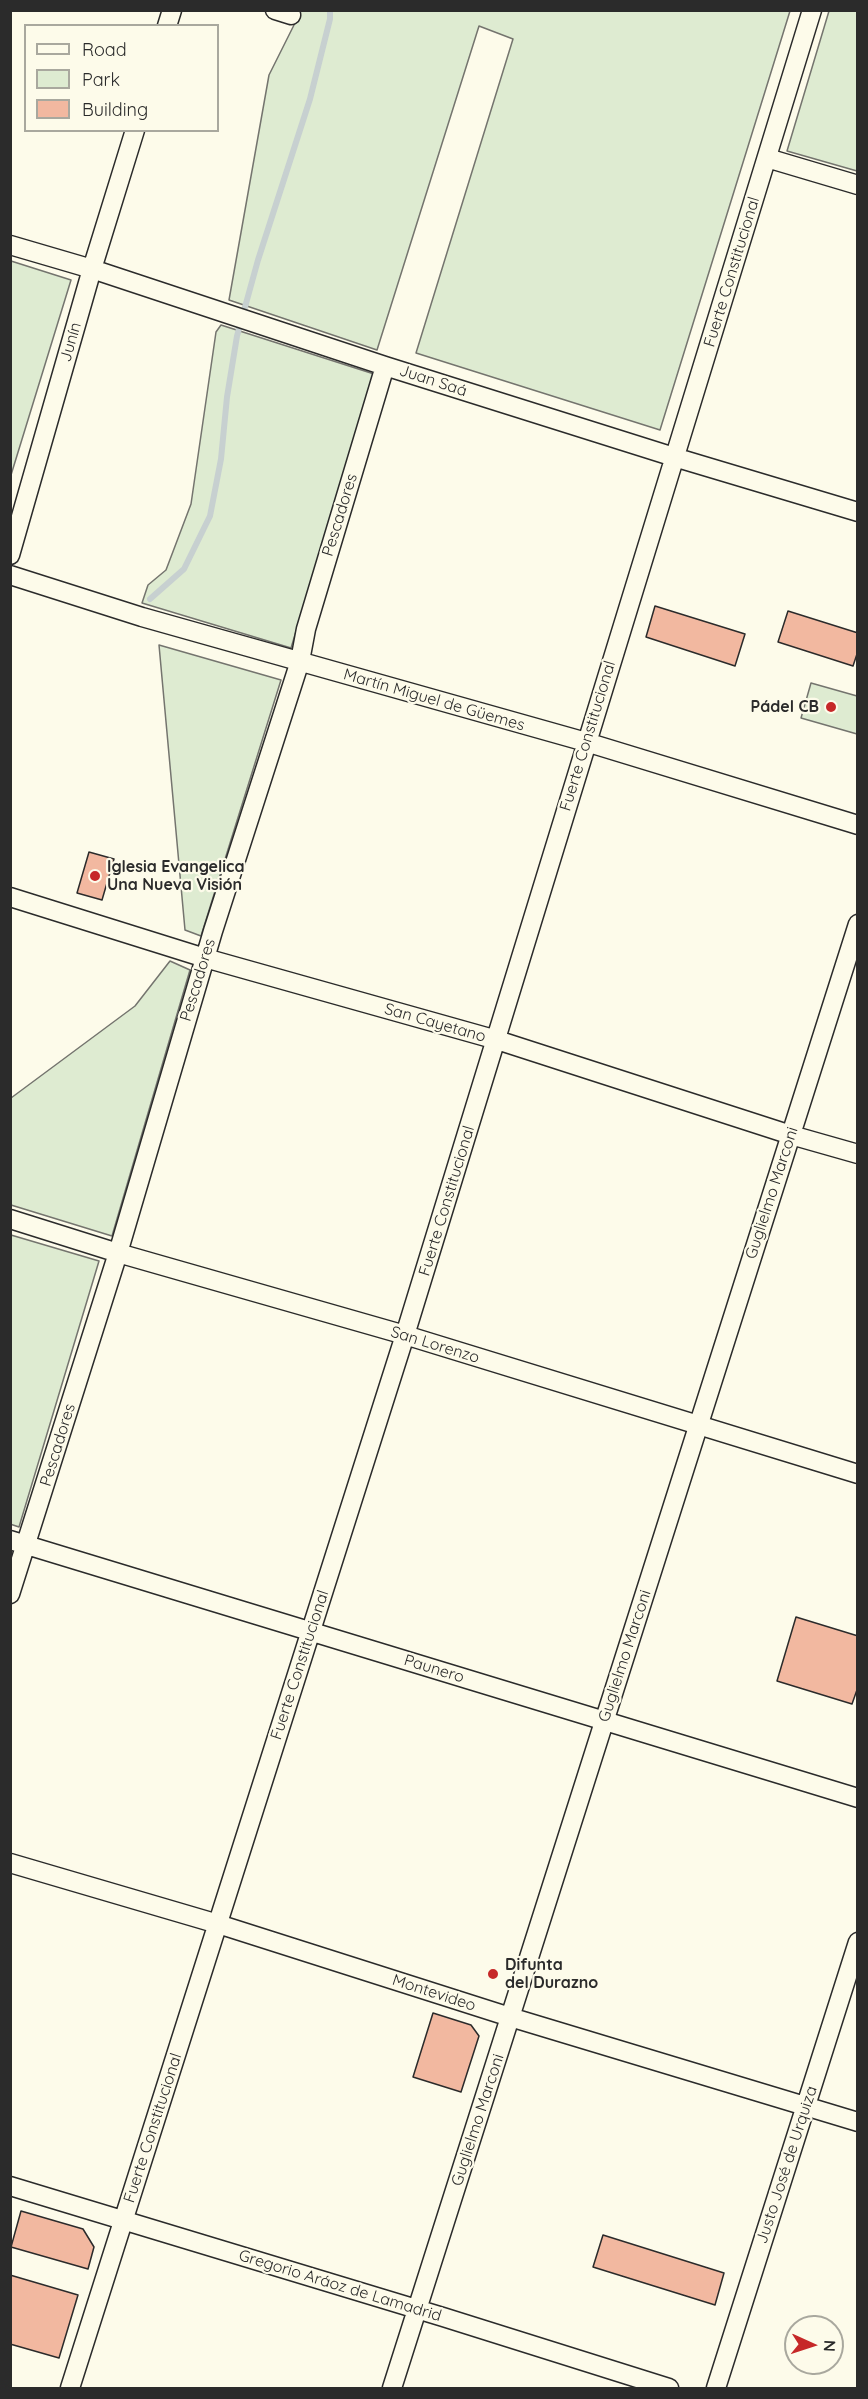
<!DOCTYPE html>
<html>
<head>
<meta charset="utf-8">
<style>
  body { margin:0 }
  #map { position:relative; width:868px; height:2399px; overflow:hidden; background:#fdfbea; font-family:Quicksand,sans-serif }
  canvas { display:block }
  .frame { position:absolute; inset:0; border:12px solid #2b2b2b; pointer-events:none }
  .legend { position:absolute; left:24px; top:24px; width:195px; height:108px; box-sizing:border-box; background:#fdfbea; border:2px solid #a9a89e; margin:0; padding:8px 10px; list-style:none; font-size:18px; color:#2b2b2b }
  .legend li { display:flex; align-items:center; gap:12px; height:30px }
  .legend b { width:30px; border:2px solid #a9a89e }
  .north { position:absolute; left:784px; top:2315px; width:60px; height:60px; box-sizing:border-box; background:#fdfbea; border:2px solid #a9a89e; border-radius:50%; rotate:93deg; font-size:16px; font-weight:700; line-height:24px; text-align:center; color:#2b2b2b }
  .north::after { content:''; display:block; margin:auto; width:21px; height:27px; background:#c62828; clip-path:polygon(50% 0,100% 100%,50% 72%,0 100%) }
</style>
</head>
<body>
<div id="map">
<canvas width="868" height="2399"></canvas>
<div class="frame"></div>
<ul class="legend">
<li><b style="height:8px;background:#fdfbea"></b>Road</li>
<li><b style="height:16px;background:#deebd1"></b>Park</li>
<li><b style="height:16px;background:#f2b8a0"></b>Building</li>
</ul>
<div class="north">N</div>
</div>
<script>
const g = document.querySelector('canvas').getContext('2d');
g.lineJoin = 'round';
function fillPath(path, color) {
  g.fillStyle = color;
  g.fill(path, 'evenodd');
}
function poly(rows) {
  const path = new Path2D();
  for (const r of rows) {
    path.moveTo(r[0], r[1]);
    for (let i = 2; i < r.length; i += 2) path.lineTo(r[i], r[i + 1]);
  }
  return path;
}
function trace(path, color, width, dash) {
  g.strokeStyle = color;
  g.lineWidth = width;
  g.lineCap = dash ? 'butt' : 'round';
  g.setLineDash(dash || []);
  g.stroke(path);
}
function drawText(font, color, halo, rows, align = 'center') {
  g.font = font + ' Quicksand,sans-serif';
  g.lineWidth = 4.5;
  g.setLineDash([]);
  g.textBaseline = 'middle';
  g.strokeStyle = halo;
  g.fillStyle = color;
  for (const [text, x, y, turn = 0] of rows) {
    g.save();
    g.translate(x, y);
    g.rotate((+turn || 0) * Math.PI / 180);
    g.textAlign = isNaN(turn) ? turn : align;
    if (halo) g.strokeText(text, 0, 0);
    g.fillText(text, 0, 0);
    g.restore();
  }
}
const green = poly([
  [301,11,790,11,660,430,416,353,513,39,479,26,377,350,229,300,269,75,301,11],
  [829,11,857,11,857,171,787,151,829,11],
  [11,261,71,280,11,475,10,261,11,261],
  [221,325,374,374,291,648,142,603,148,585,166,570,191,504,216,332,221,325],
  [159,645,281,680,201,936,185,930,159,645],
  [811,683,857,696,857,734,801,718,811,683],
  [170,961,190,970,112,1236,11,1205,11,1098,135,1006,170,961],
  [11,1235,99,1261,19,1527,10,1524,11,1235]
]);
const stream = poly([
  [150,599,184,569,210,516,221,459,227,397,237,336,258,260,310,99,330,19,330,10]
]);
const building = poly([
  [655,606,745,634,735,666,646,637,655,606],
  [788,611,858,633,858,651,853,666,778,642,788,611],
  [89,852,114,859,102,900,77,893,89,852],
  [796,1617,858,1636,858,1687,852,1704,777,1681,796,1617],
  [433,2013,471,2025,479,2036,461,2092,413,2077,433,2013],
  [21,2211,83,2229,94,2247,88,2269,11,2247,21,2211],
  [603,2235,724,2273,715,2305,593,2267,603,2235],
  [10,2275,78,2295,59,2358,10,2344,10,2275]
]);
const street = poly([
  [275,10,291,15],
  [167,26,172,10],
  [767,158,858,185],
  [10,245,92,269,385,366,674,457,858,512],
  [10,555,92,269,135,130],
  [10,575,142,617,586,742,858,825],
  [10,897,205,958,497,1040,791,1135,858,1154],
  [10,1219,118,1253,405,1335,858,1474],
  [10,1540,858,1798],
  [10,1594,118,1253,213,931,300,661,306,629,385,366],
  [10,1863,218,1924,510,2017,858,2122],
  [10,2186,443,2317,669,2388],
  [70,2388,405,1335,812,10],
  [392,2388,858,924],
  [716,2388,858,1942]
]);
const markers = [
  [831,707,6,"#c62828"],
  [95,876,6,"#c62828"],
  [493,1974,6,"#c62828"]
];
const streetNames = [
  ["Fuerte Constitucional",732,272,-73],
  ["Junín",71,342,-74],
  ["Juan Saá",433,381,18],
  ["Pescadores",340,515,-73],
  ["Martín Miguel de Güemes",434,700,16],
  ["Fuerte Constitucional",588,736,-73],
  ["Pescadores",198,980,-73],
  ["San Cayetano",435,1023,16],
  ["Guglielmo Marconi",772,1193,-72],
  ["Fuerte Constitucional",447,1201,-73],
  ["San Lorenzo",435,1345,17],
  ["Pescadores",58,1445,-73],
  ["Guglielmo Marconi",625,1656,-72],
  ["Fuerte Constitucional",300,1665,-72],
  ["Paunero",434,1669,17],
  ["Montevideo",434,1993,18],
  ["Guglielmo Marconi",478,2120,-72],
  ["Fuerte Constitucional",153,2128,-72],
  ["Justo José de Urquiza",787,2165,-72],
  ["Gregorio Aráoz de Lamadrid",340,2286,17]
];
const poiNames = [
  ["Pádel CB",819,707,"right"],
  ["Iglesia Evangelica",107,867],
  ["Una Nueva Visión",107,885],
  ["Difunta",505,1965],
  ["del Durazno",505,1983]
];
fillPath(green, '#deebd1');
trace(green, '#74746e', 1.5);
trace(stream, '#c7d0d0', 6);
fillPath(building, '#f2b8a0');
trace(building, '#2b2b2b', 1.5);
trace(street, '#2b2b2b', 21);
trace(street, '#fdfbea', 18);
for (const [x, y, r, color] of markers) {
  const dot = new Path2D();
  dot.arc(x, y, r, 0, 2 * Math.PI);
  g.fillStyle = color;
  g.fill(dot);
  trace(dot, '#fdfbea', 2);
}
drawText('16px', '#2b2b2b', '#fdfbea', streetNames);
drawText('bold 16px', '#2b2b2b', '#fdfbea', poiNames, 'left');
</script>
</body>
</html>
